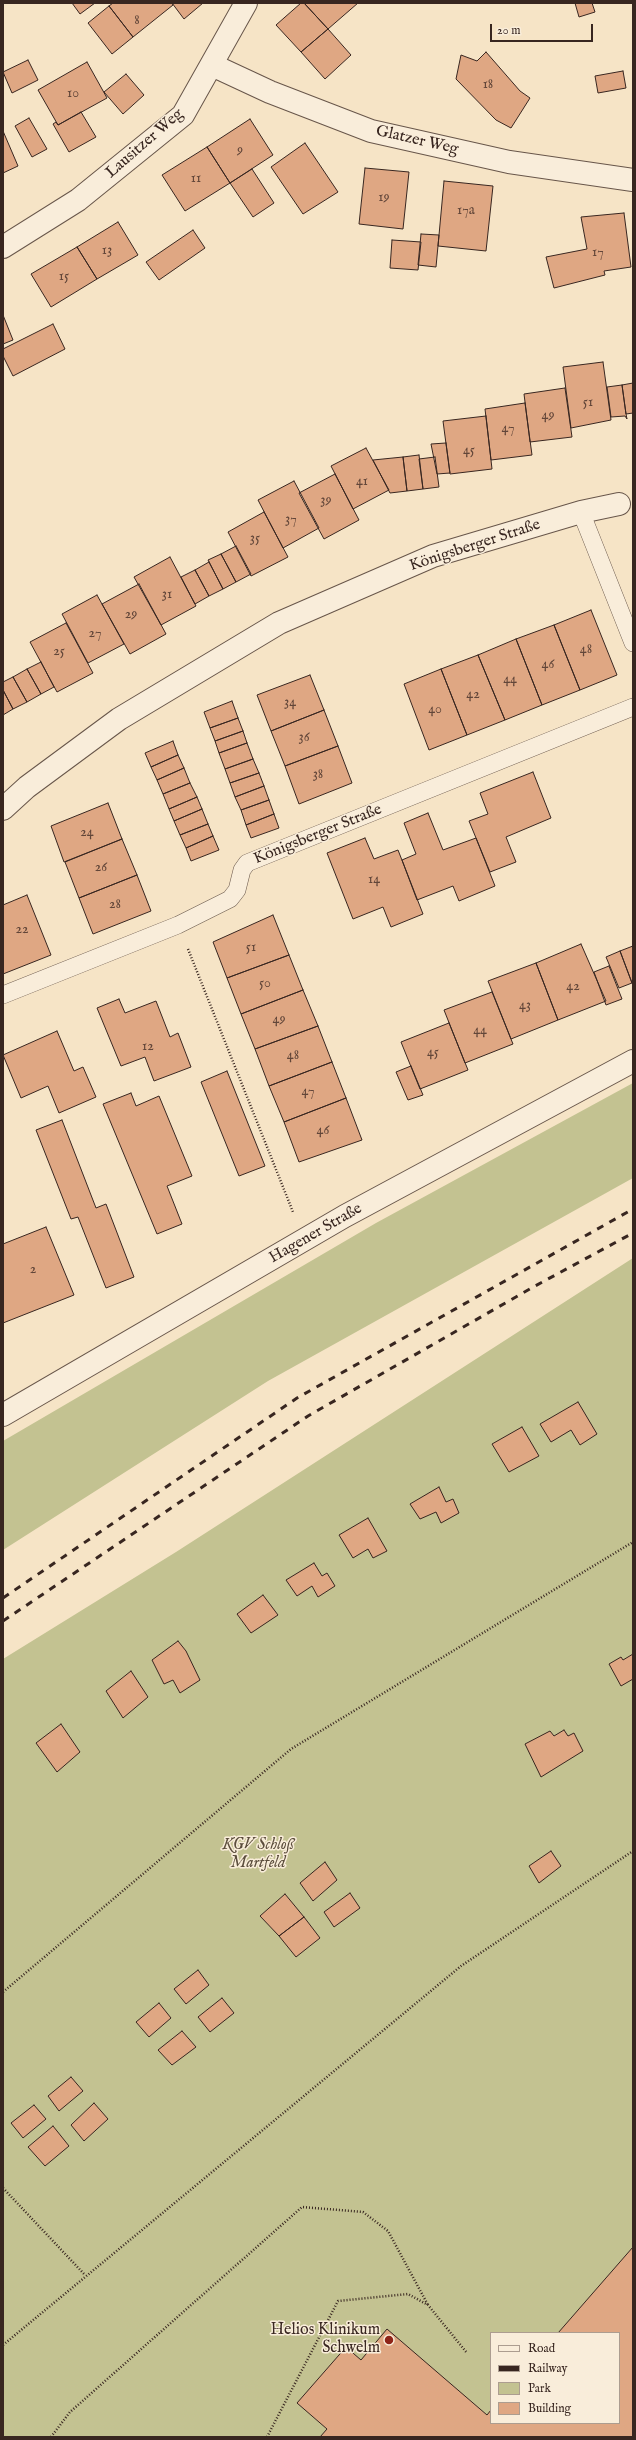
<!DOCTYPE html>
<html>
<head>
<meta charset="utf-8">
<style>
  body { margin:0 }
  #map { position:relative; width:636px; height:2440px; overflow:hidden; background:#f6e4c6; font-family:"IM FELL English",serif }
  canvas { display:block }
  .frame { position:absolute; inset:0; border:4px solid #382620; pointer-events:none }
  .legend { position:absolute; left:490px; top:2332px; width:130px; height:92px; box-sizing:border-box; background:#f9edda; border:1px solid #ac9d90; margin:0; padding:5px 7px; list-style:none; font-size:12px; color:#382620 }
  .legend li { display:flex; align-items:center; gap:8px; height:20px }
  .legend b { width:20px; border:1px solid #ac9d90 }
  .scale { position:absolute; left:490px; top:24px; width:103px; height:18px; box-sizing:border-box; border:2px solid #382620; border-top:0; padding-left:5px; font-size:12px; line-height:14px; white-space:nowrap; color:#382620; -webkit-text-stroke:3px #f9edda; paint-order:stroke }
</style>
</head>
<body>
<div id="map">
<canvas width="636" height="2440"></canvas>
<div class="frame"></div>
<ul class="legend">
<li><b style="height:5px;background:#f9edda"></b>Road</li>
<li><b style="height:5px;background:#382620"></b>Railway</li>
<li><b style="height:11px;background:#c3c291"></b>Park</li>
<li><b style="height:11px;background:#dfa783"></b>Building</li>
</ul>
<div class="scale">20 m</div>
</div>
<script>
const g = document.querySelector('canvas').getContext('2d');
g.lineJoin = 'round';
function fillPath(path, color) {
  g.fillStyle = color;
  g.fill(path, 'evenodd');
}
function poly(rows) {
  const path = new Path2D();
  for (const r of rows) {
    path.moveTo(r[0], r[1]);
    for (let i = 2; i < r.length; i += 2) path.lineTo(r[i], r[i + 1]);
  }
  return path;
}
function trace(path, color, width, dash) {
  g.strokeStyle = color;
  g.lineWidth = width;
  g.lineCap = dash ? 'butt' : 'round';
  g.setLineDash(dash || []);
  g.stroke(path);
}
function drawText(font, color, halo, rows, align = 'center') {
  g.font = font + ' "IM FELL English",serif';
  g.lineWidth = 3;
  g.setLineDash([]);
  g.textBaseline = 'middle';
  g.strokeStyle = halo;
  g.fillStyle = color;
  for (const [text, x, y, turn = 0] of rows) {
    g.save();
    g.translate(x, y);
    g.rotate((+turn || 0) * Math.PI / 180);
    g.textAlign = isNaN(turn) ? turn : align;
    if (halo) g.strokeText(text, 0, 0);
    g.fillText(text, 0, 0);
    g.restore();
  }
}
const green = poly([
  [633,1083,633,1178,268,1381,3,1550,3,1441,376,1223],
  [633,1258,633,2437,3,2437,3,1659,176,1552],
  [491,2333,619,2333,619,2423,491,2423]
]);
const building = poly([
  [72,3,95,3,80,14,72,3],
  [113,3,172,3,173,5,133,37,109,6,113,3],
  [172,3,203,3,184,19,172,3],
  [301,3,304,3,328,29,301,52,276,25,301,3],
  [304,3,358,3,328,29,304,3],
  [575,3,592,3,595,12,579,17,575,3],
  [109,6,133,37,112,54,88,23,109,6],
  [328,29,351,55,325,79,301,52,328,29],
  [486,52,520,91,530,98,511,128,496,120,456,79,461,55,477,61,486,52],
  [28,60,38,80,12,93,3,72,28,60],
  [87,62,107,98,58,125,38,90,87,62],
  [623,71,626,88,598,93,595,76,623,71],
  [126,74,144,95,123,114,104,92,126,74],
  [81,112,96,137,69,152,53,124,56,122,58,125,81,112],
  [29,118,47,149,32,157,15,126,29,118],
  [250,119,273,155,230,183,207,147,250,119],
  [3,131,18,166,3,173,3,131],
  [305,143,338,192,303,214,271,167,305,143],
  [207,147,230,183,185,211,162,175,207,147],
  [365,168,409,172,403,229,359,224,365,168],
  [252,169,274,203,253,217,230,183,252,169],
  [444,181,493,186,486,251,438,246,444,181],
  [624,213,631,267,604,271,605,275,554,288,546,257,587,249,581,217,624,213],
  [118,222,138,255,97,279,77,247,118,222],
  [193,230,205,248,159,280,146,262,193,230],
  [421,234,439,235,436,267,418,265,421,234],
  [392,240,421,242,418,270,390,268,392,240],
  [77,247,97,279,51,307,31,274,77,247],
  [3,315,13,340,3,344,3,315],
  [53,324,65,349,13,376,3,356,3,349,53,324],
  [603,362,611,420,571,428,563,367,603,362],
  [633,383,633,413,626,414,622,385,633,383],
  [622,385,626,414,627,419,625,416,611,417,607,387,622,385],
  [565,388,572,437,530,442,524,394,565,388],
  [525,403,532,455,491,460,485,409,525,403],
  [486,416,492,469,450,474,443,421,486,416],
  [446,443,450,473,437,474,431,444,446,443],
  [366,448,389,490,353,509,331,466,366,448],
  [419,455,423,489,407,491,403,457,419,455],
  [403,457,407,491,390,493,373,460,403,457],
  [435,457,439,487,423,489,419,459,435,457],
  [335,474,359,520,324,539,299,493,335,474],
  [294,481,319,528,283,548,258,500,294,481],
  [264,512,288,557,251,576,228,532,264,512],
  [236,546,251,574,236,582,221,554,236,546],
  [221,554,236,582,223,589,208,560,221,554],
  [170,557,196,606,161,625,134,577,170,557],
  [209,562,223,589,209,596,195,570,209,562],
  [195,570,209,596,195,604,181,577,195,570],
  [139,584,166,634,130,654,102,604,139,584],
  [97,595,124,644,88,663,62,614,97,595],
  [591,610,617,675,580,690,554,625,591,610],
  [66,623,93,673,57,692,30,642,66,623],
  [554,625,580,690,542,705,516,639,554,625],
  [516,639,542,705,505,720,478,655,516,639],
  [478,655,505,720,467,735,441,669,478,655],
  [41,662,54,687,41,694,27,669,41,662],
  [27,669,41,694,27,702,13,677,27,669],
  [441,669,467,735,429,750,404,684,441,669],
  [310,675,324,710,271,731,257,695,310,675],
  [13,677,27,702,13,709,3,690,3,682,13,677],
  [3,690,13,709,3,715,3,690],
  [232,701,238,718,210,728,204,712,232,701],
  [324,710,338,746,285,766,271,731,324,710],
  [238,718,243,731,215,741,210,728,238,718],
  [243,731,247,743,219,753,215,741,243,731],
  [173,741,178,755,151,767,145,753,173,741],
  [247,743,253,759,225,769,219,753,247,743],
  [338,746,352,783,299,804,285,766,338,746],
  [178,755,184,768,157,780,151,767,178,755],
  [253,759,259,773,230,783,225,769,253,759],
  [184,768,190,783,163,794,157,780,184,768],
  [533,772,551,818,506,837,516,862,490,872,469,821,488,814,480,793,533,772],
  [259,773,264,786,235,797,230,783,259,773],
  [190,783,197,797,169,809,163,794,190,783],
  [264,786,269,800,241,810,235,797,264,786],
  [197,797,202,809,174,821,169,809,197,797],
  [269,800,274,814,246,825,241,810,269,800],
  [108,803,122,839,64,862,51,826,108,803],
  [202,809,208,824,180,835,174,821,202,809],
  [428,813,443,850,476,838,495,886,459,901,453,886,417,900,402,860,416,854,404,823,428,813],
  [274,814,279,828,251,838,246,825,274,814],
  [208,824,213,836,186,848,180,835,208,824],
  [213,836,219,850,191,861,186,848,213,836],
  [365,838,374,859,398,850,423,914,391,927,383,907,353,919,327,853,365,838],
  [122,839,137,875,79,898,65,862,122,839],
  [137,875,151,911,93,934,79,898,137,875],
  [27,895,51,955,3,974,3,905,27,895],
  [273,915,289,955,227,978,213,942,273,915],
  [581,944,606,1001,558,1020,536,963,581,944],
  [633,946,633,982,632,983,620,951,633,946],
  [620,951,632,983,619,988,606,957,620,951],
  [289,955,303,990,241,1014,227,978,289,955],
  [536,963,558,1020,511,1039,488,981,536,963],
  [609,966,622,999,606,1005,594,972,609,966],
  [303,990,318,1026,255,1049,241,1014,303,990],
  [492,992,513,1044,465,1063,444,1010,492,992],
  [119,999,125,1013,156,1001,170,1037,178,1033,191,1067,154,1081,145,1057,121,1066,97,1008,119,999],
  [449,1023,468,1070,420,1089,401,1042,449,1023],
  [318,1026,332,1062,269,1086,255,1049,318,1026],
  [57,1031,74,1071,83,1067,96,1097,59,1113,48,1086,21,1098,3,1055,57,1031],
  [332,1062,346,1098,284,1122,269,1086,332,1062],
  [411,1066,423,1095,408,1100,396,1072,411,1066],
  [227,1071,265,1166,239,1176,201,1082,227,1071],
  [131,1093,136,1106,159,1096,192,1176,167,1186,182,1224,157,1234,103,1104,131,1093],
  [346,1098,362,1140,299,1162,284,1122,346,1098],
  [62,1120,96,1208,106,1204,134,1277,106,1288,78,1217,71,1219,36,1130,62,1120],
  [46,1227,74,1295,3,1323,3,1244,46,1227],
  [578,1402,597,1434,580,1445,571,1430,551,1442,540,1424,578,1402],
  [522,1427,539,1456,509,1472,492,1444,522,1427],
  [439,1487,446,1502,453,1499,459,1513,441,1523,436,1512,420,1519,410,1504,439,1487],
  [368,1518,387,1551,373,1558,368,1549,353,1558,339,1535,368,1518],
  [314,1563,322,1576,327,1573,335,1586,318,1597,312,1586,297,1596,286,1580,314,1563],
  [263,1595,278,1615,251,1633,237,1614,263,1595],
  [178,1641,186,1651,200,1680,180,1693,173,1680,164,1684,152,1660,178,1641],
  [633,1654,633,1679,621,1686,609,1664,621,1657,623,1660,633,1654],
  [131,1671,148,1697,123,1718,106,1691,131,1671],
  [61,1724,80,1752,57,1772,36,1743,61,1724],
  [564,1730,568,1736,574,1733,583,1751,541,1777,525,1744,550,1731,554,1736,564,1730],
  [551,1851,561,1866,539,1883,529,1866,551,1851],
  [325,1862,337,1880,313,1901,300,1883,325,1862],
  [350,1893,360,1908,334,1927,324,1912,350,1893],
  [285,1894,304,1917,279,1936,260,1916,285,1894],
  [304,1917,320,1938,296,1957,279,1936,304,1917],
  [198,1970,209,1985,186,2004,174,1989,198,1970],
  [222,1998,234,2013,210,2032,198,2017,222,1998],
  [159,2003,171,2018,149,2037,136,2022,159,2003],
  [182,2031,196,2047,172,2065,158,2050,182,2031],
  [71,2077,83,2091,59,2111,48,2096,71,2077],
  [94,2103,108,2119,84,2141,71,2125,94,2103],
  [34,2105,46,2119,23,2138,11,2123,34,2105],
  [53,2126,69,2146,45,2166,28,2147,53,2126],
  [633,2247,633,2437,320,2437,327,2429,297,2403,346,2347,361,2360,387,2329,487,2415,491,2410,491,2423,619,2423,619,2333,558,2333,633,2247]
]);
const path = poly([
  [188,949,293,1212],
  [3,1992,291,1749,633,1542],
  [3,2188,85,2275],
  [3,2345,461,1966,633,1851],
  [51,2437,70,2412,302,2207,363,2212,388,2231,428,2305],
  [267,2437,338,2301,408,2294,428,2305,467,2353]
]);
const service = poly([
  [581,512,633,643],
  [3,995,178,925,230,899,237,890,242,870,247,863,633,707]
]);
const minor = poly([
  [212,65,270,92,371,131,509,162,633,180],
  [3,247,78,200,183,115,246,3],
  [3,809,27,787,119,719,279,623,433,556,581,512,619,504],
  [3,1415,345,1216,633,1061]
]);
const rail = poly([
  [3,1598,297,1398,633,1209],
  [3,1621,308,1416,535,1286,633,1233]
]);
const markers = [
  [389,2340,5,"#8f2418"]
];
const numberNames = [
  ["8",137,21],
  ["18",488,85],
  ["10",73,94],
  ["9",240,151],
  ["11",196,179],
  ["19",384,198],
  ["17a",466,211],
  ["13",107,251],
  ["17",598,253],
  ["15",64,277],
  ["51",588,403],
  ["49",548,416],
  ["47",508,429],
  ["45",469,451],
  ["41",362,482],
  ["39",326,501],
  ["37",291,520],
  ["35",255,539],
  ["31",167,595],
  ["29",131,615],
  ["27",95,634],
  ["48",586,650],
  ["25",59,652],
  ["46",548,665],
  ["44",510,680],
  ["42",473,695],
  ["34",290,703],
  ["40",435,710],
  ["36",304,738],
  ["38",318,775],
  ["24",87,833],
  ["26",101,868],
  ["14",374,880],
  ["28",115,905],
  ["22",22,930],
  ["51",251,948],
  ["50",265,984],
  ["42",573,987],
  ["43",525,1006],
  ["49",279,1020],
  ["44",480,1031],
  ["12",148,1047],
  ["45",433,1053],
  ["48",293,1056],
  ["47",308,1092],
  ["46",323,1131],
  ["2",33,1270]
];
const streetNames = [
  ["Glatzer Weg",417,141,13],
  ["Lausitzer Weg",145,144,-41],
  ["Königsberger Straße",475,546,-18],
  ["Königsberger Straße",318,835,-22],
  ["Hagener Straße",316,1234,-30]
];
const parkNames = [
  ["KGV Schloß",258,1846],
  ["Martfeld",258,1864]
];
const poiNames = [
  ["Helios Klinikum",380,2331],
  ["Schwelm",380,2349]
];
fillPath(green, '#c3c291');
fillPath(building, '#dfa783');
trace(building, '#382620', 1);
trace(service, '#68564a', 18);
trace(minor, '#68564a', 24);
trace(path, '#382620', 2.5, [1, 2]);
trace(service, '#f9edda', 17);
trace(minor, '#f9edda', 22);
trace(rail, '#382620', 3, [7, 7]);
for (const [x, y, r, color] of markers) {
  const dot = new Path2D();
  dot.arc(x, y, r, 0, 2 * Math.PI);
  g.fillStyle = color;
  g.fill(dot);
  trace(dot, '#f9edda', 1.5);
}
drawText('14px', '#624639', null, numberNames);
drawText('16px', '#382620', '#f9edda', streetNames);
drawText('italic 16px', '#5b4d3c', '#f9edda', parkNames);
drawText('16px', '#382620', '#f9edda', poiNames, 'right');
</script>
</body>
</html>
